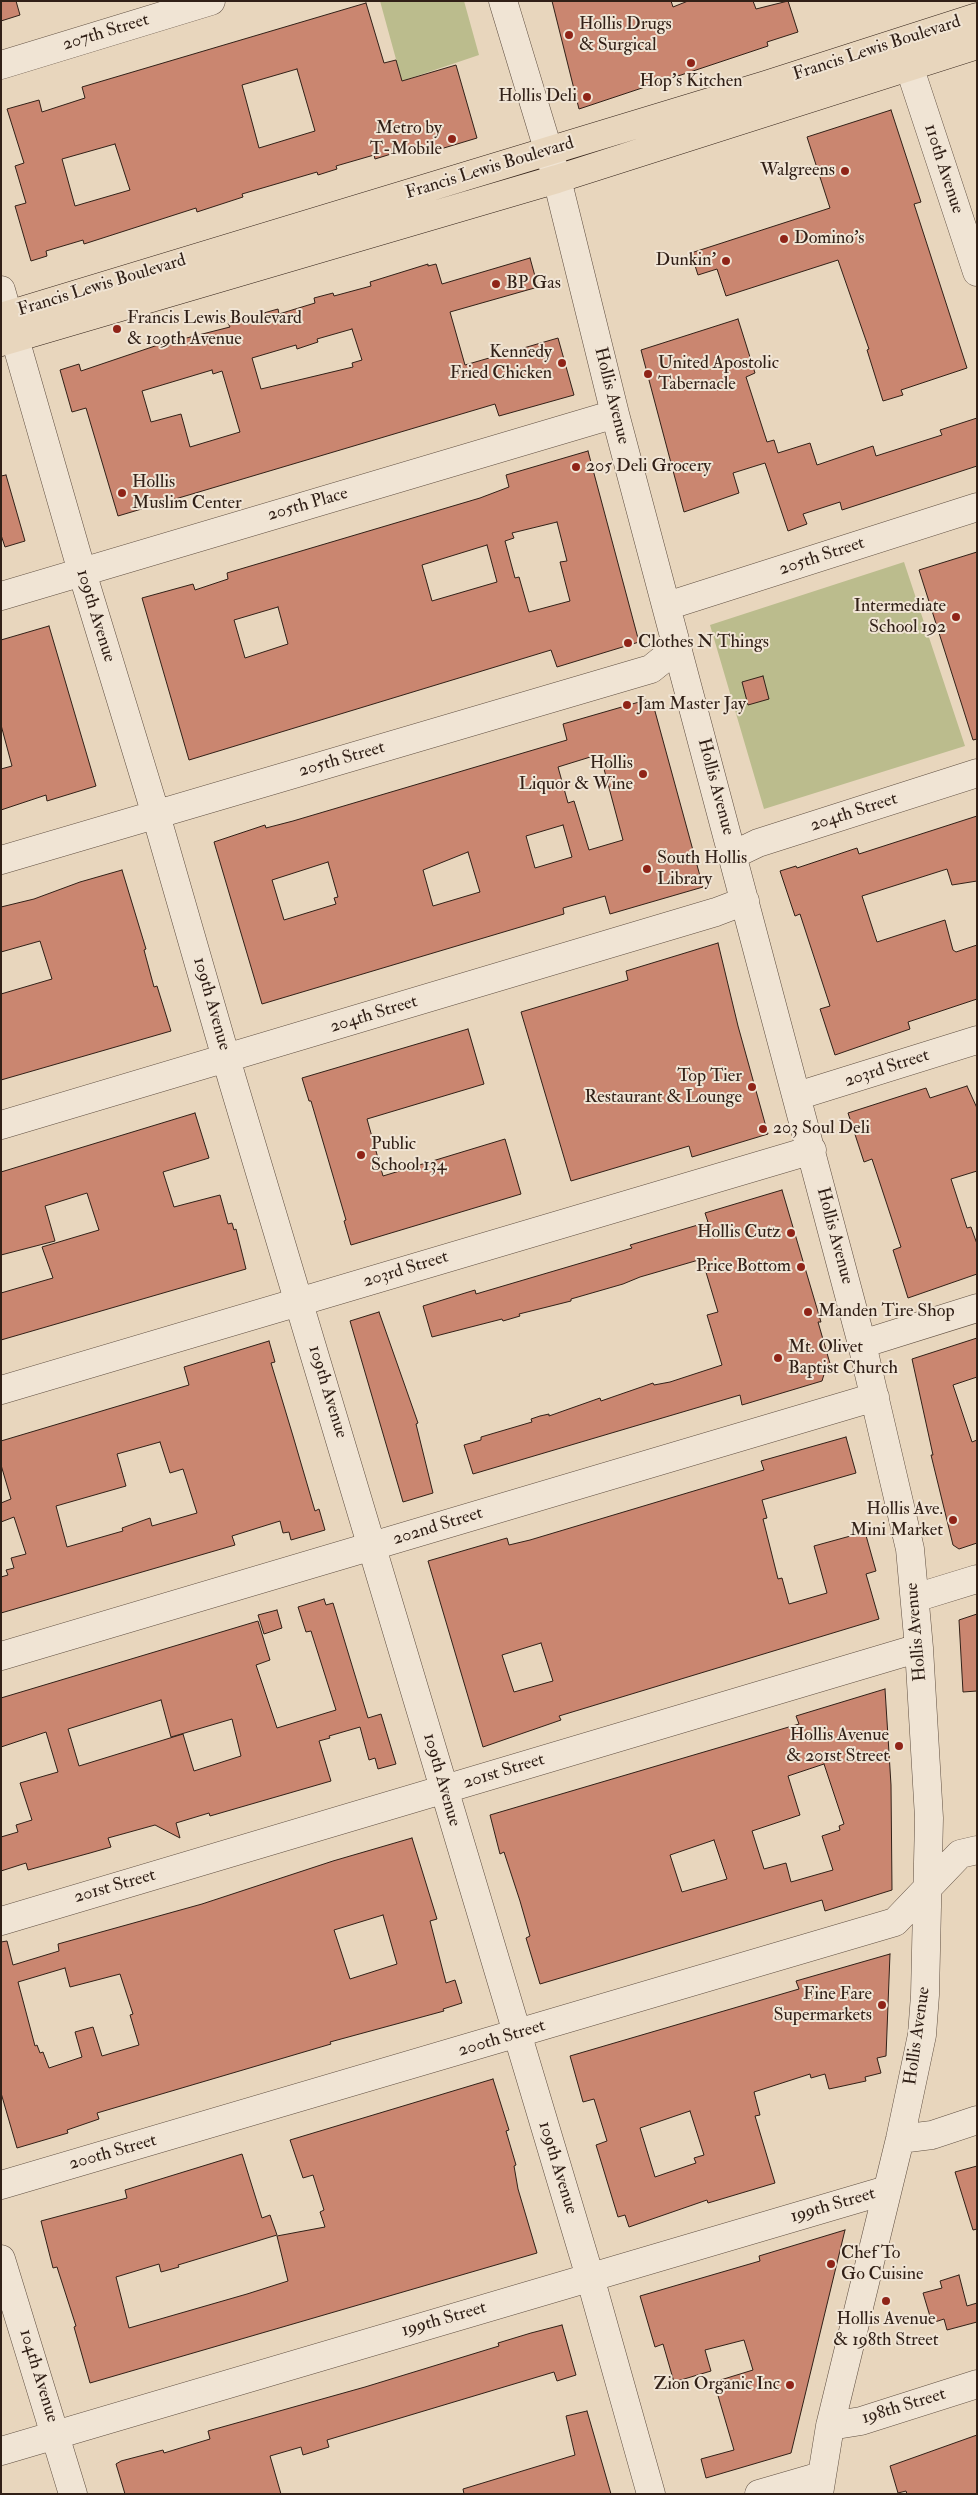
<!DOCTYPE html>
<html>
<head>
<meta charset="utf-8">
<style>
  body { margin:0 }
  #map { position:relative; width:978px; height:2495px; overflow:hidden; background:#e8d6bd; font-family:"IM FELL Double Pica",serif }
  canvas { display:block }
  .frame { position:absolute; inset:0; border:2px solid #312017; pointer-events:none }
</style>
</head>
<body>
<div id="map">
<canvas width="978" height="2495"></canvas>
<div class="frame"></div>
</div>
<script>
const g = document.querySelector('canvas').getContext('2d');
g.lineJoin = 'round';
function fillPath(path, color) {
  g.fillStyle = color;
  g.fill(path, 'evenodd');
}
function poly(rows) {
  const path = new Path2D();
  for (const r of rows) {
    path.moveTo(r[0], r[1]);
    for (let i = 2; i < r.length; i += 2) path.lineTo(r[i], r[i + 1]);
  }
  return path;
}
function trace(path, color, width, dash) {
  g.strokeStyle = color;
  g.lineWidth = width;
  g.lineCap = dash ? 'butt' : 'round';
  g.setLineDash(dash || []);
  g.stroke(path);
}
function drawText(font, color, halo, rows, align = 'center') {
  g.font = font + ' "IM FELL Double Pica",serif';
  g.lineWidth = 4;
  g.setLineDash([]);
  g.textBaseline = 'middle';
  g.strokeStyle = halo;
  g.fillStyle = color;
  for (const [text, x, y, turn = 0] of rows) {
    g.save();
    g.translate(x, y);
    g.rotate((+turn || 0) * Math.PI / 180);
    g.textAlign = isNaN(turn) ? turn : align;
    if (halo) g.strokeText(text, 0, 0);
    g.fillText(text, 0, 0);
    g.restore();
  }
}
const green = poly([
  [380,1,464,1,479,55,402,81],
  [904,562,965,746,764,809,710,625]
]);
const building = poly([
  [1,1,16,1,20,15,1,21,1,1],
  [552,1,671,1,673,7,688,1,753,1,756,9,788,1,798,32,767,42,768,46,579,109,552,1],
  [366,3,384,63,396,60,402,81,456,65,477,138,424,154,423,150,406,155,404,150,375,159,374,155,336,166,337,169,318,175,317,172,242,194,243,197,197,212,196,208,84,244,83,240,46,251,47,256,31,261,15,206,26,203,15,166,24,163,7,109,39,100,42,112,85,98,82,87,366,3],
  [297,69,315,131,259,148,242,85,297,69],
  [115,144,130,190,75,206,62,159,115,144],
  [891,110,921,202,914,204,967,368,901,390,903,395,883,401,867,350,869,349,838,260,726,296,717,269,698,275,691,253,830,208,807,137,891,110],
  [530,258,538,287,450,312,465,365,558,338,574,395,499,416,495,404,118,516,86,408,72,412,60,370,79,364,81,371,155,346,230,327,228,323,278,309,279,314,315,303,314,298,333,293,334,296,371,286,370,282,428,264,428,266,436,264,442,284,530,258],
  [352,329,362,360,352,363,353,367,261,389,252,358,296,345,297,349,318,342,317,339,352,329],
  [212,370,213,374,222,371,240,432,190,447,181,414,151,422,142,391,212,370],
  [738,319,755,373,746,377,767,442,774,440,778,453,810,443,817,465,873,446,876,456,942,435,940,430,977,418,977,466,842,510,840,502,803,514,807,524,788,531,765,463,733,473,739,493,684,512,641,350,738,319],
  [588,451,639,642,557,667,551,650,189,760,142,598,193,584,195,590,228,579,227,573,480,498,509,487,506,475,588,451],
  [557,522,567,561,560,562,570,601,529,612,519,577,515,578,505,541,514,538,512,533,557,522],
  [487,545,497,582,432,601,422,565,487,545],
  [278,607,288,644,245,658,234,620,278,607],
  [6,475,25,541,5,547,1,535,1,476,6,475],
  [977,552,977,739,973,740,919,570,977,552],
  [49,626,96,786,47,801,46,795,1,810,1,769,12,766,1,725,1,640,49,626],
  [763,676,769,699,748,705,742,682,763,676],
  [646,700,653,704,703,887,610,914,605,896,563,908,564,914,262,1004,214,842,265,825,266,828,293,821,567,740,563,724,646,700],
  [600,754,623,840,589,850,574,801,568,803,558,767,600,754],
  [563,825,572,857,535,868,526,836,563,825],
  [468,852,480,892,433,906,423,870,468,852],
  [328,862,338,897,334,898,336,904,284,920,272,880,328,862],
  [977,816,977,881,952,885,947,869,862,896,877,942,945,920,953,950,956,952,977,945,977,999,908,1022,910,1029,835,1055,820,1009,830,1006,800,914,795,916,780,871,796,866,797,868,857,848,859,854,977,816],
  [122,870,146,949,144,950,154,987,157,986,171,1031,1,1080,1,994,52,979,40,941,1,952,1,907,34,899,80,882,122,870],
  [718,943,738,1026,768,1134,692,1157,689,1146,571,1181,521,1012,628,980,626,971,718,943],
  [468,1029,484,1084,367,1119,383,1176,505,1139,521,1194,351,1245,344,1221,346,1220,311,1101,309,1101,302,1078,468,1029],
  [967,1086,977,1108,977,1171,951,1179,967,1228,971,1227,977,1244,977,1274,908,1298,893,1250,901,1247,872,1159,864,1162,848,1113,926,1088,930,1098,967,1086],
  [195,1113,209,1158,163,1172,174,1207,220,1195,228,1224,232,1223,234,1230,236,1229,246,1269,1,1340,1,1293,53,1278,42,1247,99,1230,87,1193,45,1206,55,1241,1,1255,1,1172,195,1113],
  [782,1190,821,1322,818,1322,831,1367,826,1368,822,1381,742,1405,740,1395,473,1474,464,1445,481,1440,481,1437,532,1422,531,1419,540,1416,549,1414,549,1416,600,1398,601,1401,653,1383,654,1385,670,1382,722,1365,707,1315,718,1312,702,1259,640,1277,623,1284,571,1299,571,1301,519,1314,520,1316,503,1321,502,1319,432,1337,423,1306,475,1290,476,1294,632,1248,630,1245,708,1222,705,1213,782,1190],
  [379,1312,418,1423,416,1424,433,1493,403,1502,350,1321,379,1312],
  [977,1338,977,1377,953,1385,972,1442,977,1440,977,1543,959,1549,953,1545,931,1455,933,1455,912,1359,977,1338],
  [269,1341,275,1362,271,1363,293,1436,315,1511,319,1509,325,1530,291,1540,289,1532,283,1533,280,1521,232,1536,235,1545,1,1613,1,1577,8,1575,6,1570,14,1568,11,1558,26,1554,14,1517,1,1522,1,1503,11,1499,1,1465,1,1441,189,1385,184,1367,269,1341],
  [160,1442,170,1473,183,1469,197,1513,152,1526,150,1518,122,1528,123,1531,67,1547,56,1506,126,1486,117,1454,160,1442],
  [846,1437,856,1473,762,1500,767,1518,763,1519,778,1579,782,1578,789,1604,827,1593,814,1546,865,1532,876,1571,866,1574,879,1619,559,1716,561,1720,483,1747,428,1561,507,1538,509,1545,530,1540,764,1470,761,1461,846,1437],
  [541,1643,553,1681,514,1692,502,1655,541,1643],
  [324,1599,326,1605,333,1603,368,1718,381,1714,396,1764,378,1769,375,1758,369,1760,360,1727,329,1736,330,1738,319,1741,331,1781,210,1816,209,1813,176,1823,180,1838,155,1825,108,1838,111,1847,90,1853,28,1870,26,1863,1,1871,1,1837,18,1832,16,1825,32,1820,20,1783,58,1772,46,1732,1,1747,1,1698,258,1621,270,1660,256,1665,277,1728,336,1710,311,1631,306,1632,298,1607,324,1599],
  [161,1700,171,1737,232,1719,241,1756,194,1771,183,1734,79,1766,68,1729,161,1700],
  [277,1610,282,1628,264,1634,258,1615,277,1610],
  [977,1614,977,1691,963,1692,959,1620,977,1614],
  [885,1689,891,1785,892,1890,825,1911,822,1900,540,1984,526,1938,530,1936,520,1901,504,1852,500,1854,490,1815,799,1724,796,1716,885,1689],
  [824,1764,844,1824,839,1826,840,1830,822,1836,833,1870,791,1882,786,1863,764,1869,752,1831,800,1815,788,1776,824,1764],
  [714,1840,727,1879,682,1892,670,1855,714,1840],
  [412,1838,437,1919,430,1921,446,1983,455,1980,462,2003,443,2009,444,2011,330,2042,331,2044,97,2113,99,2119,67,2130,68,2133,17,2148,1,2093,1,1942,7,1941,13,1965,59,1951,58,1944,202,1904,333,1861,412,1838],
  [383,1915,397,1964,350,1979,334,1930,383,1915],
  [65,1968,70,1987,120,1974,133,2014,130,2015,139,2045,102,2056,93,2027,75,2032,82,2057,49,2068,43,2052,40,2053,37,2045,35,2046,18,1982,65,1968],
  [890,1954,886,2056,877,2058,881,2073,865,2077,866,2081,829,2089,825,2074,811,2078,810,2074,754,2092,760,2115,755,2116,775,2183,708,2203,707,2200,629,2227,625,2215,618,2217,596,2145,607,2141,594,2099,583,2102,570,2056,799,1989,796,1981,890,1954],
  [690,2111,704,2155,694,2158,696,2163,655,2177,640,2128,690,2111],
  [493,2079,509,2130,506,2131,516,2165,514,2166,518,2189,537,2253,90,2383,74,2327,76,2326,57,2267,53,2268,41,2221,127,2198,125,2190,242,2154,262,2218,270,2215,277,2235,178,2265,179,2267,161,2272,159,2264,116,2277,129,2328,247,2294,288,2281,277,2236,325,2227,320,2212,324,2210,313,2175,303,2178,290,2140,493,2079],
  [977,2166,977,2229,973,2230,955,2172,977,2166],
  [845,2230,791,2453,706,2478,701,2459,734,2450,714,2382,753,2370,744,2340,705,2350,711,2371,674,2382,663,2344,655,2347,640,2296,760,2261,759,2256,845,2230],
  [959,2275,967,2306,977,2303,977,2322,947,2330,944,2319,932,2323,923,2293,942,2288,940,2281,959,2275],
  [562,2325,576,2375,557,2381,554,2372,327,2440,329,2447,303,2455,301,2447,270,2456,281,2494,125,2494,116,2464,121,2461,163,2450,164,2453,210,2439,208,2431,365,2387,499,2346,498,2343,531,2333,562,2325],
  [587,2411,611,2494,464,2494,463,2489,575,2455,566,2416,587,2411],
  [977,2435,977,2494,907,2494,906,2491,898,2493,890,2466,977,2435]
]);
const minor = poly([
  [503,1,557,179,615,414,862,1344,910,1549,919,1648,929,1818,925,1995,922,2035,900,2139,830,2426,819,2494],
  [1,65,211,1],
  [909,66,977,272],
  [1,290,82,572,156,815,232,1079,590,2277,651,2494],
  [1,596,615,414],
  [667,606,977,507],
  [733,855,758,843,977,773],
  [1,860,651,669,677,648],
  [797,1096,977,1040],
  [1,1125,716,912,745,901],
  [862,1344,977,1308],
  [1,1390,812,1150],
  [915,1598,977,1579],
  [1,1656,875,1397],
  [1,1921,919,1648],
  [900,2139,932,2135,977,2120],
  [1,2185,895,1922,960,1854,977,1850],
  [1,2259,73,2494],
  [830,2426,861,2421,977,2384],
  [1,2451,887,2190],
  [759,2494,821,2476]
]);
const major = poly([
  [1,317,766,85,977,17],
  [1,342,557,179,977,45]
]);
const markers = [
  [569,35,5,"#8f2418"],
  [691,63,5,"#8f2418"],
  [587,97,5,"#8f2418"],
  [452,139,5,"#8f2418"],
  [845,171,5,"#8f2418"],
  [784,239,5,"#8f2418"],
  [726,261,5,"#8f2418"],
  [496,284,5,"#8f2418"],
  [117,329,5,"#8f2418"],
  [562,363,5,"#8f2418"],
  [648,374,5,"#8f2418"],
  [576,467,5,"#8f2418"],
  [122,493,5,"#8f2418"],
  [956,617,5,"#8f2418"],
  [628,643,5,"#8f2418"],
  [627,705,5,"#8f2418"],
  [643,774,5,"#8f2418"],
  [647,869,5,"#8f2418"],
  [752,1087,5,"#8f2418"],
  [763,1129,5,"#8f2418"],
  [361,1155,5,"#8f2418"],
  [791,1233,5,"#8f2418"],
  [801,1267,5,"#8f2418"],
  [808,1312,5,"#8f2418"],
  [778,1358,5,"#8f2418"],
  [953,1520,5,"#8f2418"],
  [899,1746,5,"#8f2418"],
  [882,2005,5,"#8f2418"],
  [831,2264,5,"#8f2418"],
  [886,2301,5,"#8f2418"],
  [790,2385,5,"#8f2418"]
];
const poiNames = [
  ["Hollis Drugs",579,25],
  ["& Surgical",579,46],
  ["Hop's Kitchen",691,82,"center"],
  ["Hollis Deli",577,97,"right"],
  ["Metro by",442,129,"right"],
  ["T-Mobile",442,150,"right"],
  ["Walgreens",835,171,"right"],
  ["Domino's",794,239],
  ["Dunkin'",716,261,"right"],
  ["BP Gas",506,284],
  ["Francis Lewis Boulevard",127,319],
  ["& 109th Avenue",127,340],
  ["Kennedy",552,353,"right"],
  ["Fried Chicken",552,374,"right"],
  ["United Apostolic",658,364],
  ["Tabernacle",658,385],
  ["205 Deli Grocery",586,467],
  ["Hollis",132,483],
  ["Muslim Center",132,504],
  ["Intermediate",946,607,"right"],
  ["School 192",946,628,"right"],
  ["Clothes N Things",638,643],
  ["Jam Master Jay",637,705],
  ["Hollis",633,764,"right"],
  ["Liquor & Wine",633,785,"right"],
  ["South Hollis",657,859],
  ["Library",657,880],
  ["Top Tier",742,1077,"right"],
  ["Restaurant & Lounge",742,1098,"right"],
  ["203 Soul Deli",773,1129],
  ["Public",371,1145],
  ["School 134",371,1166],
  ["Hollis Cutz",781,1233,"right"],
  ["Price Bottom",791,1267,"right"],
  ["Manden Tire Shop",818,1312],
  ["Mt. Olivet",788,1348],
  ["Baptist Church",788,1369],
  ["Hollis Ave.",943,1510,"right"],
  ["Mini Market",943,1531,"right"],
  ["Hollis Avenue",889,1736,"right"],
  ["& 201st Street",889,1757,"right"],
  ["Fine Fare",872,1995,"right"],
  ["Supermarkets",872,2016,"right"],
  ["Chef To",841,2254],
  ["Go Cuisine",841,2275],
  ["Hollis Avenue",886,2320,"center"],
  ["& 198th Street",886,2341,"center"],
  ["Zion Organic Inc",780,2385,"right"]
];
const streetNames = [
  ["207th Street",106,33,-17],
  ["Francis Lewis Boulevard",877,49,-18],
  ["Francis Lewis Boulevard",490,169,-17],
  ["110th Avenue",943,169,72],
  ["Francis Lewis Boulevard",102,286,-17],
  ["Hollis Avenue",611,396,76],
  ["205th Place",308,505,-16],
  ["205th Street",822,557,-18],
  ["109th Avenue",95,616,73],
  ["205th Street",342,760,-16],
  ["Hollis Avenue",715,787,75],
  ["204th Street",854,813,-18],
  ["109th Avenue",211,1004,74],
  ["204th Street",374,1015,-17],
  ["203rd Street",887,1069,-18],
  ["Hollis Avenue",834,1236,75],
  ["203rd Street",406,1270,-17],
  ["109th Avenue",327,1392,73],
  ["202nd Street",438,1527,-17],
  ["Hollis Avenue",917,1632,-95],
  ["201st Street",504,1772,-17],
  ["109th Avenue",441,1780,74],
  ["201st Street",115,1887,-16],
  ["Hollis Avenue",918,2036,-82],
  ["200th Street",502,2039,-17],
  ["200th Street",113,2153,-16],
  ["109th Avenue",557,2168,73],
  ["199th Street",833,2206,-16],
  ["199th Street",444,2320,-16],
  ["104th Avenue",38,2376,73],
  ["198th Street",904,2407,-17]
];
fillPath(green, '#bbbc8d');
fillPath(building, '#ca8670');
trace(building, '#312017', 1);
trace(minor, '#5f4e40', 29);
trace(major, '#312017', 29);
trace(minor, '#f0e4d4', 28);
trace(major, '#e8d6bd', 28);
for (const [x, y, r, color] of markers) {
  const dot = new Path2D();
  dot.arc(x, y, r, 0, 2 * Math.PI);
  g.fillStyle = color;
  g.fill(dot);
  trace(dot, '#f0e4d4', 2);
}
drawText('18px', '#312017', '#f0e4d4', poiNames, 'left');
drawText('18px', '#312017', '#f0e4d4', streetNames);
</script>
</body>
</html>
